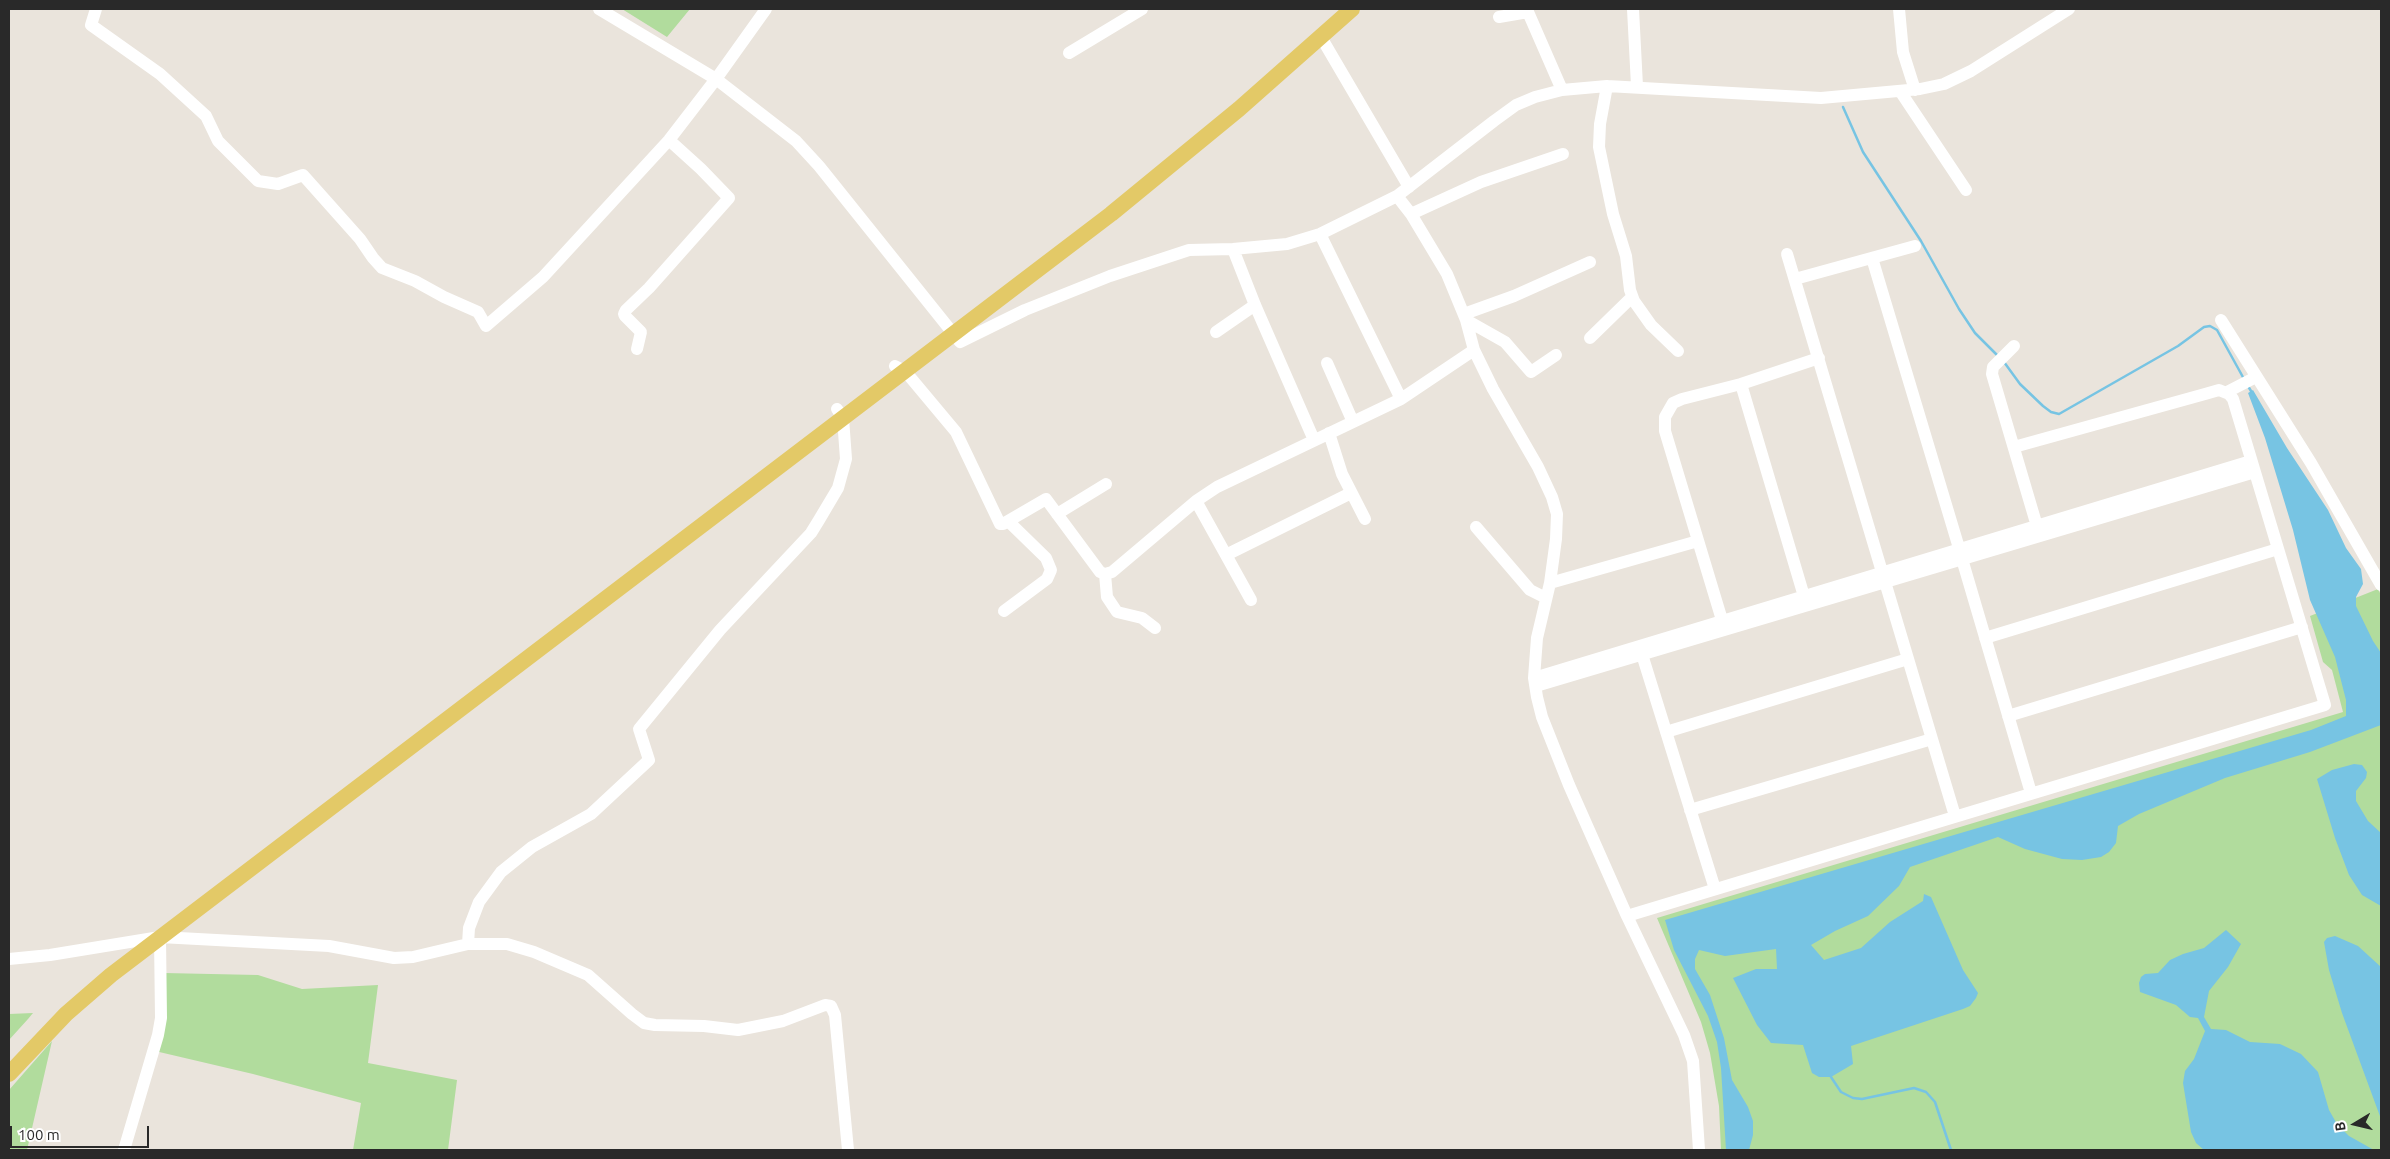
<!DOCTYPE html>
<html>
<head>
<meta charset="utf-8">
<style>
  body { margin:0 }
  #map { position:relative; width:2390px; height:1159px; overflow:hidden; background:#eae4dc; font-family:Ubuntu,sans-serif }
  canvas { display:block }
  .frame { position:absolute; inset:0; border:10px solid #292929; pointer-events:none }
  .north { position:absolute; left:2330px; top:1099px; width:50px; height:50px; -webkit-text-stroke:4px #fff; paint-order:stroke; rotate:261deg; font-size:14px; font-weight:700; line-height:20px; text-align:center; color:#292929 }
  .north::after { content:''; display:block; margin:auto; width:18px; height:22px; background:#292929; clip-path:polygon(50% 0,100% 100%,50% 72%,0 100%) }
  .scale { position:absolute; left:10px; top:1126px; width:139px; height:22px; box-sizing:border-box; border:2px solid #292929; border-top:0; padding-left:6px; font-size:15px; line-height:18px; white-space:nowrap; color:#292929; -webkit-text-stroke:4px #fff; paint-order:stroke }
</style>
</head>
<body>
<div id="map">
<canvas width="2390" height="1159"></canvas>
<div class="frame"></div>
<div class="north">B</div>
<div class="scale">100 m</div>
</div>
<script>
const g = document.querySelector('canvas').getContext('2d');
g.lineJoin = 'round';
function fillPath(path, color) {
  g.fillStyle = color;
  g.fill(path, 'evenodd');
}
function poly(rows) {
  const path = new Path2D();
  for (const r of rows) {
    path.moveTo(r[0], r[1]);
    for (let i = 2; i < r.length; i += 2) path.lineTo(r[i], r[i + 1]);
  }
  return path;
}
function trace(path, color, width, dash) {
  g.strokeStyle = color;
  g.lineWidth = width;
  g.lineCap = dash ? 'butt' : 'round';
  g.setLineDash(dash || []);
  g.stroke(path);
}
const green = poly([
  [622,9,690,9,667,37],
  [2378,589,2381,595,2381,1150,1721,1150,1719,1106,1710,1053,1701,1022,1657,918,2343,712,2332,670,2323,662,2310,616],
  [164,973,258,975,302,989,378,985,368,1063,457,1080,448,1150,353,1150,361,1103,253,1074,155,1051],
  [33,1013,28,1019,9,1040,9,1014],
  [52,1041,27,1150,9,1150,9,1090]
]);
const water = poly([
  [2253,390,2287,448,2328,510,2346,548,2361,569,2363,584,2356,597,2356,606,2373,641,2381,653,2381,725,2310,752,2225,778,2139,814,2118,826,2116,843,2109,852,2101,857,2082,860,2062,859,2025,849,1998,837,1910,867,1899,886,1868,916,1835,931,1811,945,1824,960,1861,948,1890,922,1923,901,1924,894,1931,897,1963,970,1978,993,1976,998,1970,1006,1963,1009,1851,1046,1853,1064,1831,1077,1819,1077,1812,1073,1803,1045,1771,1043,1757,1025,1733,978,1756,969,1777,969,1776,949,1725,956,1699,950,1695,959,1695,969,1710,995,1724,1038,1732,1080,1748,1107,1753,1121,1753,1135,1749,1150,1726,1150,1721,1068,1717,1042,1708,1016,1674,950,1665,920,2311,730,2346,716,2346,700,2335,657,2310,600,2293,530,2265,438,2248,393],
  [2354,764,2362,765,2367,772,2366,778,2356,791,2356,801,2368,821,2381,833,2381,906,2362,895,2349,875,2335,838,2317,779,2332,770],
  [2226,930,2241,944,2228,967,2209,991,2204,1017,2211,1029,2226,1030,2250,1042,2280,1044,2301,1054,2318,1072,2329,1110,2337,1124,2349,1136,2374,1150,2204,1150,2196,1143,2191,1132,2183,1083,2185,1071,2194,1059,2205,1031,2198,1018,2190,1017,2176,1005,2140,992,2139,983,2141,977,2145,974,2158,973,2170,960,2183,954,2204,948],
  [2335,936,2358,946,2381,967,2381,1119,2342,1013,2329,970,2324,942,2327,938]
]);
const stream = poly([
  [1843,107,1863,152,1921,241,1959,309,1975,333,1998,356],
  [2004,362,2020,384,2043,406,2051,412,2059,414,2178,346,2204,327,2210,326,2217,330,2244,379],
  [2248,386,2251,391],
  [1831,1077,1841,1092,1853,1098,1862,1099,1914,1088,1926,1092,1935,1102,1951,1150]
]);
const minor = poly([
  [96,9,91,25,160,74,206,116,218,141,258,181,278,184,303,175,360,239,373,258,382,268,415,281,444,297,478,312,486,326,543,277,669,140,716,79,766,9],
  [599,9,716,79,796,141,819,166,960,342,1025,310,1110,276,1189,250,1233,249,1287,244,1320,234,1397,196,1494,121,1516,105,1535,97,1562,90,1607,86,1821,98,1920,89,1944,84,1971,71,2069,9],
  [1633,9,1637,86],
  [1899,9,1903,52,1915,90],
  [1499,17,1528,12,1562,90],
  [1321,37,1409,187],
  [1069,53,1142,9],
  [1607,86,1600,124,1599,147,1613,214,1626,256,1630,290,1634,301,1651,325,1678,351],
  [1900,91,1966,190],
  [1397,196,1411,214,1447,274,1466,320,1474,350,1493,389,1538,467,1552,497,1557,514,1556,539,1550,583,1537,638,1534,678,1537,697,1542,717,1569,785,1627,916,1684,1035,1693,1061,1699,1150],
  [1411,214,1481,182,1563,154],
  [1320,234,1401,399],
  [1233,249,1255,305,1314,440],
  [1787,254,1955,816],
  [1872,258,1959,548],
  [1795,279,1915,246],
  [1464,314,1514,296,1590,262],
  [1466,320,1505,342,1531,372,1556,355],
  [2221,320,2311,463,2381,585],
  [1216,332,1255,305],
  [1590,338,1632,297],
  [2014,346,1993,367,1992,374,2039,533],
  [637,349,641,332,625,316,624,314,626,310,649,288,729,198,701,169,669,140],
  [1327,363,1353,422],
  [895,366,905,371,956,432,1000,524,1003,524,1046,499,1100,572,1105,574,1112,572,1196,501,1217,487,1401,399,1474,350],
  [2227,392,2256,377],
  [1329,433,1342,474,1365,519],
  [1196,501,1251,600],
  [1057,514,1106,484],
  [1476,527,1530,590,1546,598],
  [1226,555,1351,493],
  [1962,559,2031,793],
  [1105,574,1107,597,1117,612,1142,618,1155,628],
  [1550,583,1698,541],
  [1806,603,1741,384,1819,358],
  [1004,611,1047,579,1051,570,1046,558,1008,521],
  [1722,620,1665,431,1665,417,1673,403,1682,399,1741,384],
  [1985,638,2278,549],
  [1640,648,1715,889],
  [1534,678,2251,461],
  [1536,686,2255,472],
  [2008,716,2302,627],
  [1666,732,1908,659],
  [1690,810,1932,739],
  [1627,916,2325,705,2233,399,2229,394,2219,390,2205,394,2014,447],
  [468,944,469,928,479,902,501,872,532,847,591,814,649,760,639,729,720,630,811,533,819,520,838,488,846,459,843,418,837,409],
  [9,959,50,955,160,937,329,946,394,958,413,957,468,944,507,944,534,952,588,975,632,1014,644,1023,655,1025,704,1026,738,1030,783,1021,825,1005,831,1006,835,1015,848,1150],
  [124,1150,158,1035,161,1018,160,937]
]);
const major = poly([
  [9,1074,66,1014,111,975,1111,214,1239,109,1352,9]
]);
fillPath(green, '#b1dc9d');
fillPath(water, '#77c4e3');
trace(stream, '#77c4e3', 2.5);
trace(minor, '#fff', 12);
trace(major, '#e3c967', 16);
</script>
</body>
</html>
